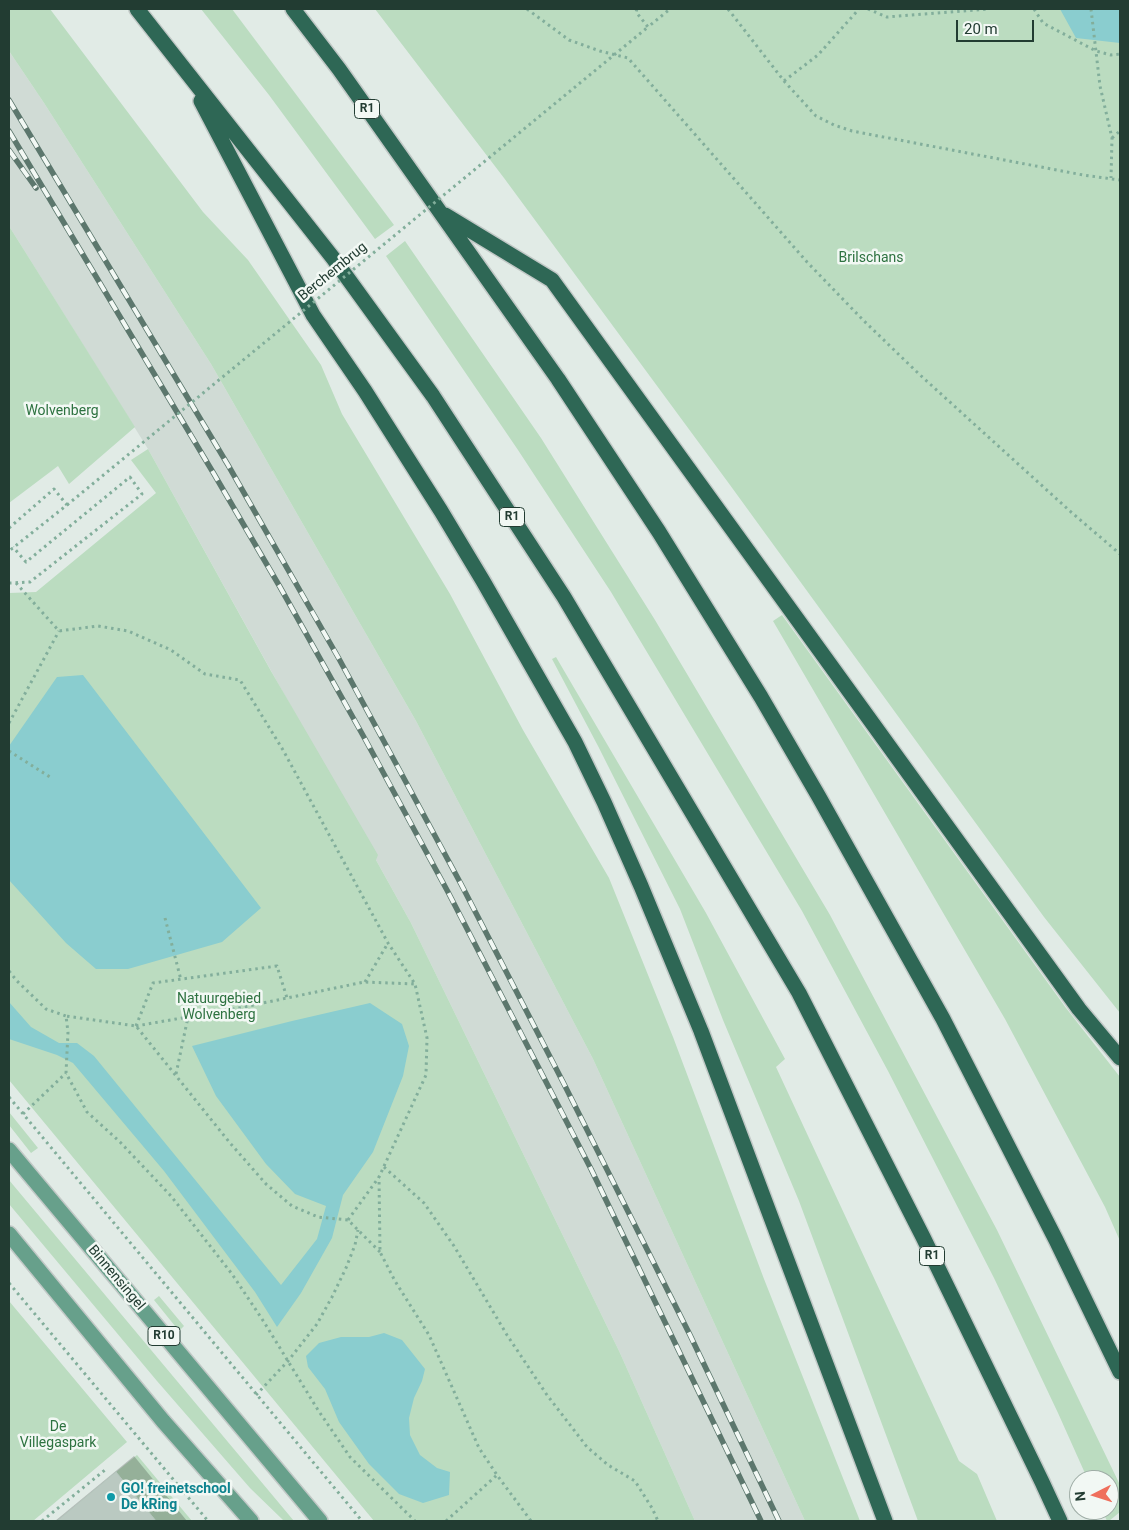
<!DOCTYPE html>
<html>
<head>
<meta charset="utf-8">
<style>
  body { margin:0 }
  #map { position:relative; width:1129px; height:1530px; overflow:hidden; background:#e1ebe6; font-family:Roboto,sans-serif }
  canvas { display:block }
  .frame { position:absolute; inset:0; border:10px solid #223c32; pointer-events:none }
  .north { position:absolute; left:1069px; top:1470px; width:50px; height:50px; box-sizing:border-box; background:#f2f8f4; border:1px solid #9fada6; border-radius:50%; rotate:265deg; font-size:14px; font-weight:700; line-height:20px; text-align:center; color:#223c32 }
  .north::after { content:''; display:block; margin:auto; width:18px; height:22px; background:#ef6f5c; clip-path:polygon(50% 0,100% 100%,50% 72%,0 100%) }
  .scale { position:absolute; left:956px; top:20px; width:78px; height:22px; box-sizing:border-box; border:2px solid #223c32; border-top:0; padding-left:6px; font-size:15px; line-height:18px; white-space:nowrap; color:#223c32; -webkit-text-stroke:4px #f2f8f4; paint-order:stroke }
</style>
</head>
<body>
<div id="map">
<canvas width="1129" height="1530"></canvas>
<div class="frame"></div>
<div class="north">N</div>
<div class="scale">20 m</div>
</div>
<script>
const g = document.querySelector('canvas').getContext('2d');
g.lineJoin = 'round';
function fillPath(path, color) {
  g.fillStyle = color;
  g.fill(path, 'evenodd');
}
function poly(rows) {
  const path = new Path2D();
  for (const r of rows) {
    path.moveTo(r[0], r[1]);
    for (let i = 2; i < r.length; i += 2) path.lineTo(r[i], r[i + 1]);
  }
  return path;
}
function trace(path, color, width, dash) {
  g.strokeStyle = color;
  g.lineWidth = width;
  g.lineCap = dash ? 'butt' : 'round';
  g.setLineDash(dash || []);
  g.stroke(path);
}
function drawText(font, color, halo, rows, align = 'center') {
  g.font = font + ' Roboto,sans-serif';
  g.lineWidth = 5;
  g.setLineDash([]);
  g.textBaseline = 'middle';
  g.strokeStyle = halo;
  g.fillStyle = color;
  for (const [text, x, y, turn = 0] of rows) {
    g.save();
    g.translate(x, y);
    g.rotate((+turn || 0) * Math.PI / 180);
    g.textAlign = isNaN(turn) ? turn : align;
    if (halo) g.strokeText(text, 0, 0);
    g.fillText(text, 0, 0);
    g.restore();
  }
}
const built = poly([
  [9,51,44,103,211,364,416,721,593,1059,805,1521,695,1521,620,1353,411,923,148,449,9,226]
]);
const green = poly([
  [9,9,50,9,203,212,248,260,321,365,342,414,450,594,523,730,609,878,673,1037,764,1279,860,1521,805,1521,593,1059,416,721,211,364,44,103,9,51],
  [201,9,232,9,394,225,375,239,269,95],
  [375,9,1120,9,1120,1013,1044,917,730,485,504,178],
  [9,226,135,427,69,484,58,466,9,503],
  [405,241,541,438,655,620,830,915,997,1230,1120,1485,1120,1512,1109,1521,1107,1521,1102,1510,1109,1510,1109,1480,1088,1480,1058,1413,994,1278,888,1071,802,911,611,592,518,450,386,256],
  [148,449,271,671,378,855,376,860,411,923,620,1353,695,1521,374,1521,9,1080,9,593,36,592,156,493,131,460],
  [782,615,1066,1008,1120,1077,1120,1241,1105,1207,1005,1019,773,621],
  [556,657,706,913,785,1059,776,1067,959,1461,977,1474,997,1521,918,1521,799,1201,723,1020,680,909,598,746,552,659],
  [9,1112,38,1148,31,1153,9,1125],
  [9,1180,294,1521,284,1521,250,1488,157,1381,9,1204],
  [159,1296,184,1326,179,1331,154,1300],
  [9,1301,127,1442,33,1521,9,1521],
  [137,1455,192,1521,156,1521,116,1472]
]);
const water = poly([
  [1060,9,1120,9,1120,43,1076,38],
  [83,675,261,908,222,942,128,969,96,969,66,943,9,880,9,746,57,677],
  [9,1002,31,1027,59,1043,77,1043,94,1056,281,1285,317,1239,326,1206,295,1194,266,1164,216,1096,192,1046,292,1021,370,1003,402,1024,409,1046,403,1076,373,1152,343,1195,332,1238,301,1293,277,1327,255,1292,164,1171,73,1063,57,1055,9,1039],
  [384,1333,402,1340,425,1369,422,1381,414,1398,409,1418,410,1435,420,1455,437,1468,450,1472,449,1495,423,1503,399,1494,369,1464,339,1422,325,1389,308,1367,306,1356,319,1343,341,1337,369,1337]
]);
const shadow = poly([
  [134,1456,187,1521,55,1521]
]);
const building = poly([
  [116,1472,156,1521,57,1521,116,1472]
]);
const path = poly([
  [527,9,569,40,600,51,628,58,807,262,863,320,919,374,1071,512,1120,554],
  [637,9,636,12,648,27,670,9],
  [728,9,784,81,816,116,834,125,852,131,1083,175,1120,180],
  [868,9,887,17,988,9],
  [1034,9,1043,23,1096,51,1111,55,1120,54],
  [1091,9,1100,86,1112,138,1111,178],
  [784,81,818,55,859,9],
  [1112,138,1120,131],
  [9,528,54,489,67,505,9,551],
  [9,583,30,582,142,494,130,477,26,562,13,547],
  [16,583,59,631,98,626,128,631,171,650,205,674,240,680,283,750,388,943,415,984,427,1038,426,1075,379,1177,380,1252,395,1281,429,1335,479,1448,497,1475,531,1521],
  [9,723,59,631],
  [9,751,50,777],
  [165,918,181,980],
  [9,971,17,981,46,1009,66,1016],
  [365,982,388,943],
  [136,1026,239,1008,364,982,415,984],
  [136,1026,153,983,277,966,287,998],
  [176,1074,188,1017],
  [9,1097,362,1521],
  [23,1114,66,1073],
  [384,1167,424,1203,454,1246,507,1335,547,1395,587,1447,608,1465,635,1481,652,1508,658,1521],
  [348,1220,379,1177],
  [380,1252,348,1220,318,1217,292,1206,266,1184,230,1143,136,1026,66,1016,68,1032,66,1073,87,1112,120,1142,171,1196,232,1274,264,1322,318,1410,350,1457,415,1521],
  [9,1283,208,1521],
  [256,1395,288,1361,317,1324,332,1297,346,1268,355,1245,358,1230],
  [42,1521,105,1470],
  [446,1521,497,1475]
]);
const primary = poly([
  [9,1150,320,1521],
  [9,1234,163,1421,251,1521]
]);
const motorway = poly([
  [137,9,333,258,433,396,564,597,799,993,923,1237,1042,1482,1060,1521],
  [293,9,339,69,558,379,659,532,761,697,819,797,943,1019,1056,1240,1120,1372],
  [201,101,313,315,365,391,441,511,483,581,575,742,604,802,641,886,701,1031,885,1521],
  [445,215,552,280,1079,1009,1120,1058]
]);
const rail = poly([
  [9,100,228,465,338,657,394,760,461,884,563,1082,690,1335,779,1521],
  [9,131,214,474,280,587,365,739,448,892,591,1169,761,1521],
  [9,150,36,188]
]);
const pathBridge = poly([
  [67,505,648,27]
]);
const markers = [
  [111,1497,5,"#0f9aa8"]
];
const shields = [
  [367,109,25],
  [512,517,25],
  [932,1256,25],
  [164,1336,32]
];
const shieldNames = [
  ["R1",367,109],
  ["R1",512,517],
  ["R1",932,1256],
  ["R10",164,1336]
];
const parkNames = [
  ["Brilschans",871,258],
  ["Wolvenberg",62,411],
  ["Natuurgebied",219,999],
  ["Wolvenberg",219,1015],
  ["De",58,1427],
  ["Villegaspark",58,1443]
];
const streetNames = [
  ["Berchembrug",333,272,-39],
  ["Binnensingel",116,1278,50]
];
const cultureNames = [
  ["GO! freinetschool",121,1489],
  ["De kRing",121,1505]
];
fillPath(built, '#d0dbd5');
fillPath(green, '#bbdcc0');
fillPath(water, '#8acdcf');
fillPath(shadow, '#0003');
fillPath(building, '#bac9c1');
trace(building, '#b4c5bc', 1);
trace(primary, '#c1c8c6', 18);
trace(motorway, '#c1c8c6', 18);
trace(path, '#82ae9b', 3, [2.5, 4]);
trace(primary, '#67a08b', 15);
trace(motorway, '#2e6755', 15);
trace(rail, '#5c776d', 5.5);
trace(rail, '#f2f8f4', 4, [11]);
trace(pathBridge, '#82ae9b', 3, [2.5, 4]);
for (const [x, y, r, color] of markers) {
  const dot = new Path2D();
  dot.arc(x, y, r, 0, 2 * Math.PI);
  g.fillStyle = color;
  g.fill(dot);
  trace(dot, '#f2f8f4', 2);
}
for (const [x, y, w] of shields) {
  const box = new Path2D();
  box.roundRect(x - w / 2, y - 9.5, w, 19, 4);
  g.fillStyle = '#f2f8f4';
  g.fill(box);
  trace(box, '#223c32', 1);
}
drawText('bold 12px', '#223c32', null, shieldNames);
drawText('14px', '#2d7240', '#f2f8f4', parkNames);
drawText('14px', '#223c32', '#f2f8f4', streetNames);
drawText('bold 14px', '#0d838f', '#f2f8f4', cultureNames, 'left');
</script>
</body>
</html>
